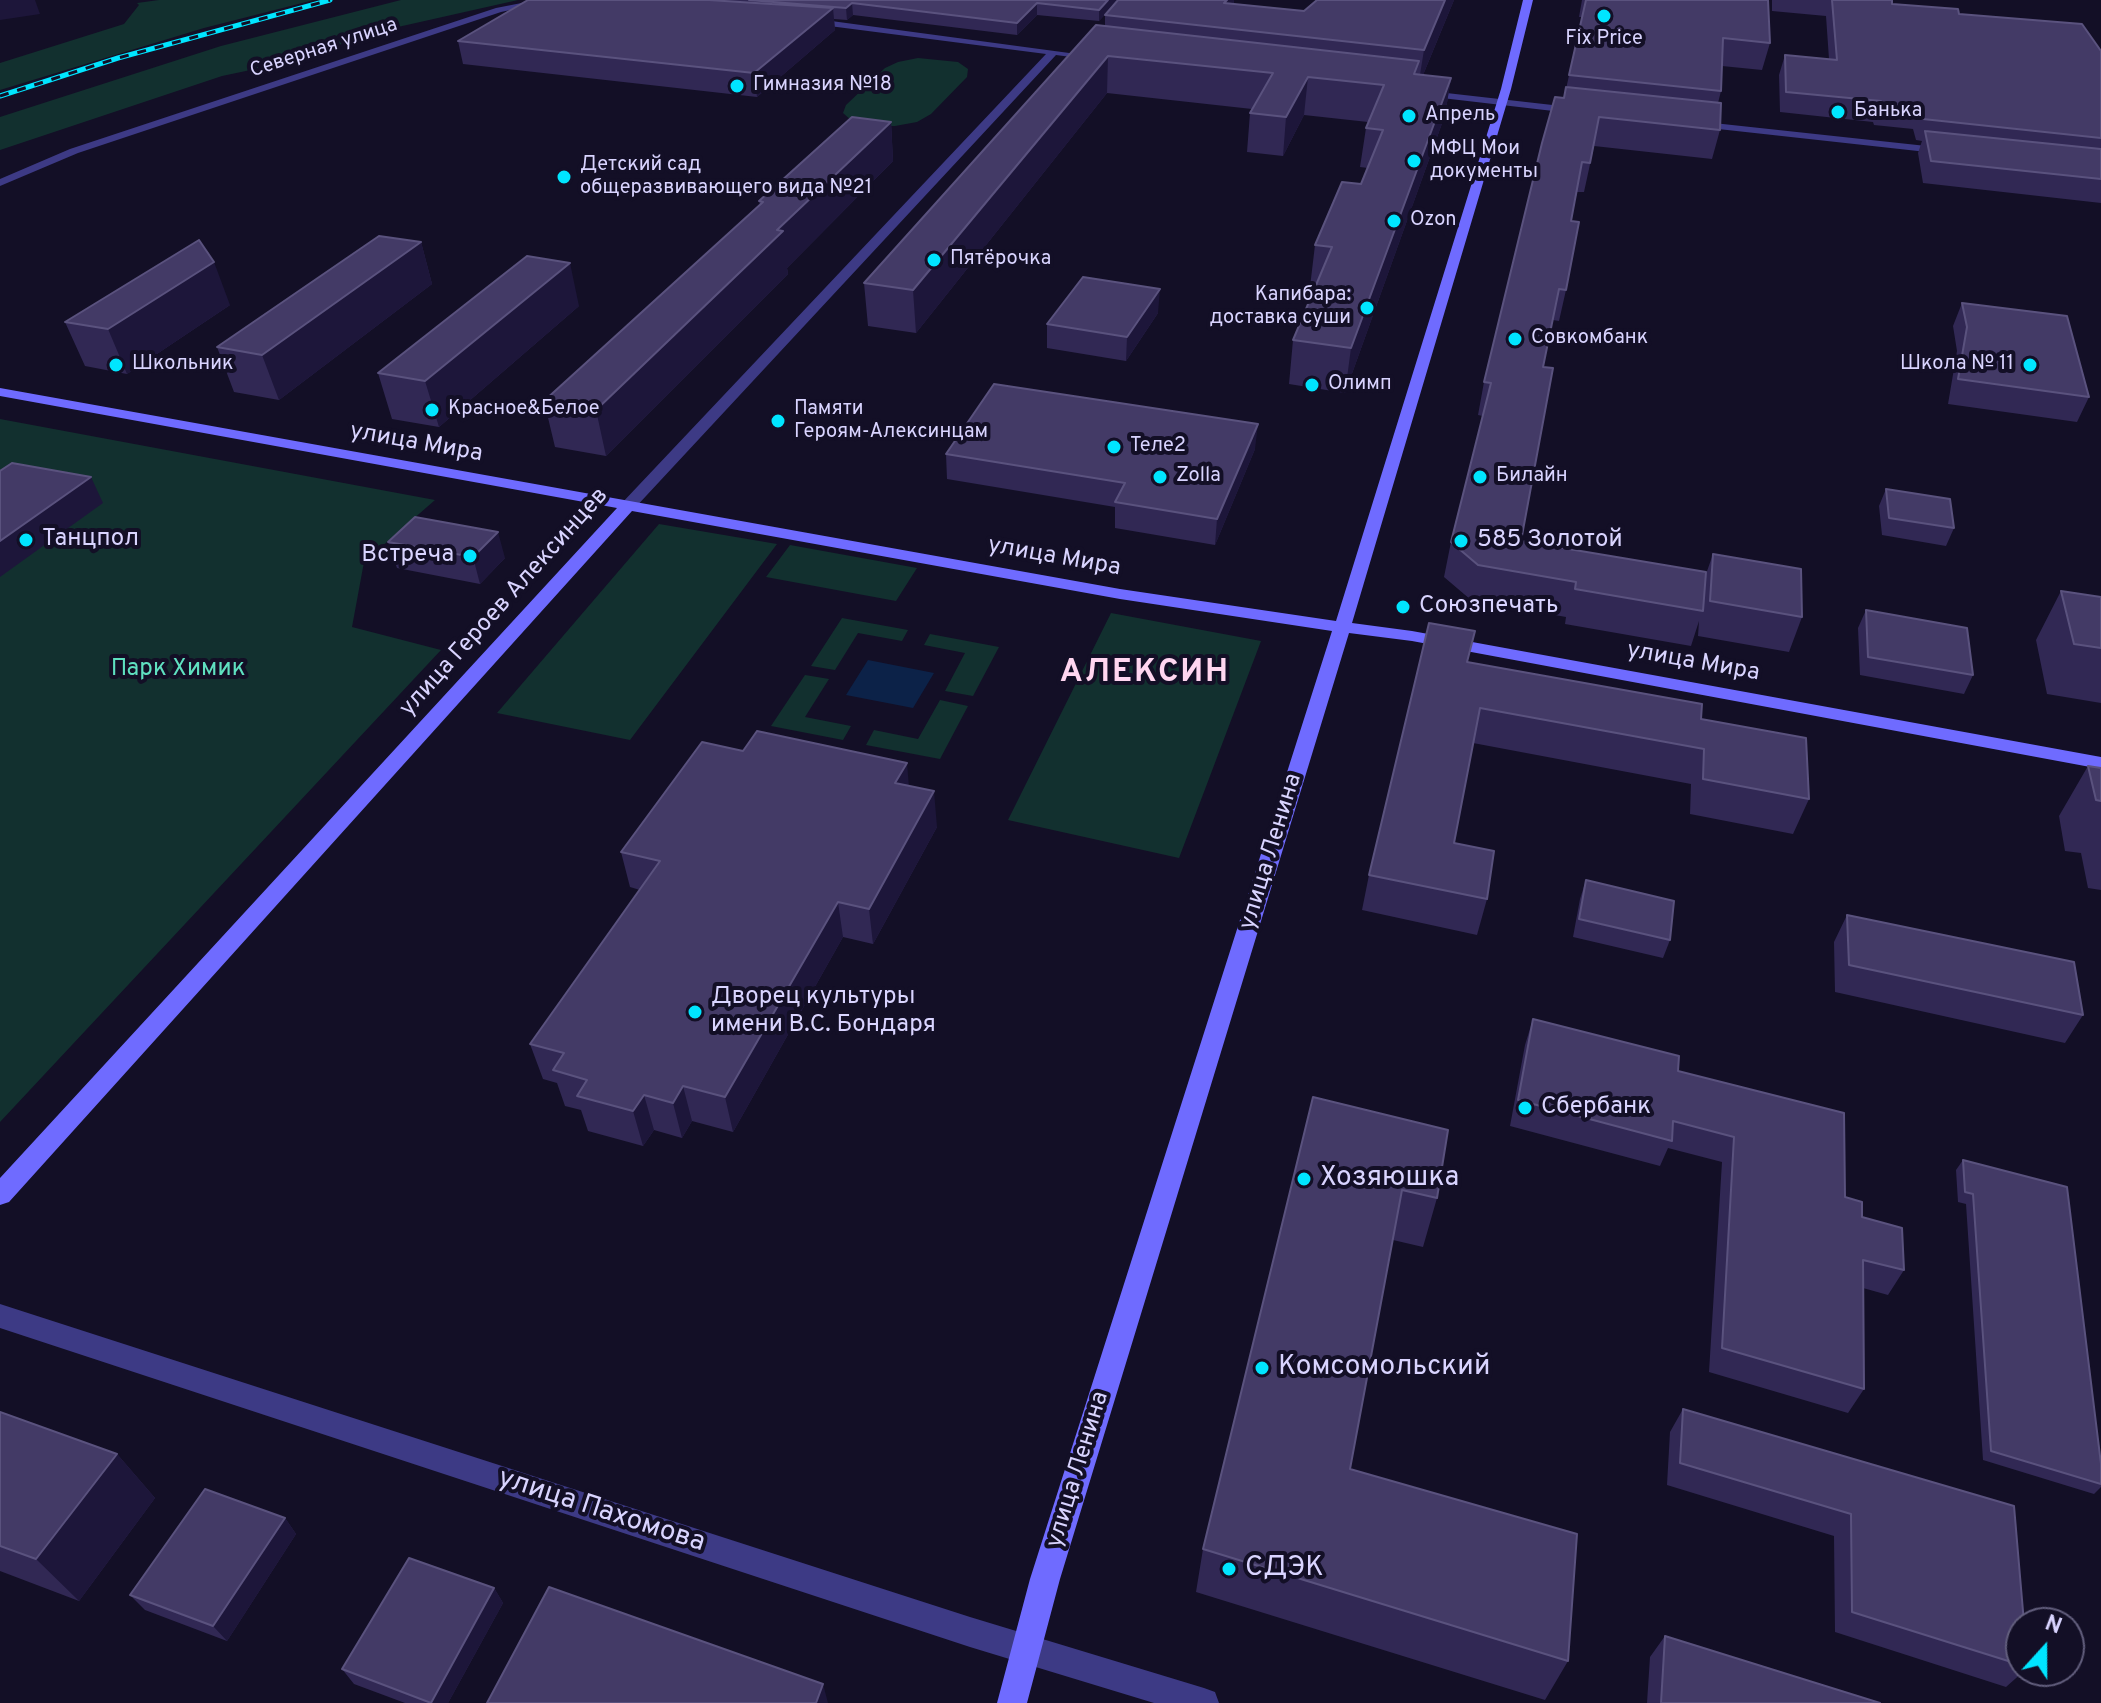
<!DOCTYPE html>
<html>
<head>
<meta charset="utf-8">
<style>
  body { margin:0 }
  #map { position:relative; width:2101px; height:1703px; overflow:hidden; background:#130f26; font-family:Overpass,sans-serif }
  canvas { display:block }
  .north { position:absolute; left:2005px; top:1607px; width:80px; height:80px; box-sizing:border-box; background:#130f26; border:2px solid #625e7d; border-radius:50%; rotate:21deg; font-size:22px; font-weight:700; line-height:32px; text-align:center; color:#d9d4ff }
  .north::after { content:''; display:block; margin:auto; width:28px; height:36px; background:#00e5ff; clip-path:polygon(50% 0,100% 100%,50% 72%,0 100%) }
</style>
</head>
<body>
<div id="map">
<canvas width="2101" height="1703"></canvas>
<div class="north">N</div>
</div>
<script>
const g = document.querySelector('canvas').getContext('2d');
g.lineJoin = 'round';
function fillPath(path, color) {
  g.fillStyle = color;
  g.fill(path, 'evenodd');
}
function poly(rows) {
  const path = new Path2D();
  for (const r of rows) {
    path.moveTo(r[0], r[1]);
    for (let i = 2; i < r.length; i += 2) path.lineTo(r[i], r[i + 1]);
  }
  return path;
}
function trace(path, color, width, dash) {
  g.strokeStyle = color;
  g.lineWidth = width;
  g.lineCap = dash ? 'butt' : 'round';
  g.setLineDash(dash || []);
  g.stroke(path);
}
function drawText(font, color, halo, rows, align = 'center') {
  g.font = font + ' Overpass,sans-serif';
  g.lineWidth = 8;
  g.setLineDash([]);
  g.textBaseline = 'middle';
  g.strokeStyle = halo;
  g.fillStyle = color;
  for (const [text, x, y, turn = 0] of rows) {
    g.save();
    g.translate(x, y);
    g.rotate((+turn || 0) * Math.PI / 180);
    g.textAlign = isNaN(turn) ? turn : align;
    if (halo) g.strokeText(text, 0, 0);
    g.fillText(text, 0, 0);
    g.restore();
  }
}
const green = poly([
  [159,0,314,0,204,28,0,90,0,63,124,24,139,5,137,3],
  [401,0,518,0,389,29,279,64,222,76,0,150,0,117,221,46],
  [918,58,958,62,968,69,967,77,931,114,917,122,895,126,872,126,852,121,843,113,846,105,885,68,898,62],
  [0,419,435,500,364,562,352,627,441,650,0,1122],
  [659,524,777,544,630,740,497,713],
  [790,545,917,568,896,601,766,577],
  [1111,613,1261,641,1179,858,1008,820],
  [842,618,908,630,902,641,858,633,835,670,811,666],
  [930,634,999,647,973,696,945,691,965,653,924,645],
  [805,675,829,679,805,717,851,726,843,740,771,726],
  [940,700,968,706,940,759,866,745,874,730,918,739]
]);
const water = poly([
  [868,660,934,673,913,708,846,695]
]);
const street = poly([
  [537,0,551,1,501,12,78,153,0,186,0,179,70,149,496,8,537,0],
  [809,18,1099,57,1094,60,1056,55,633,510,621,510,621,504,1046,54,806,23,809,18],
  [1420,90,1579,108,1584,111,1579,114,1416,95,1416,91,1420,90],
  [1695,121,1945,148,1951,151,1945,154,1691,126,1691,122,1695,121],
  [0,1304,970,1617,1204,1688,1215,1692,1219,1703,1154,1703,970,1647,0,1328,0,1304]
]);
const secondary = poly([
  [1523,0,1533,0,1511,89,1352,623,1412,631,2101,757,2101,769,1412,641,1349,633,1060,1579,1027,1703,997,1703,1030,1579,1332,631,1120,599,632,511,9,1202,0,1205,0,1178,617,508,0,396,0,388,1120,589,1336,621,1501,89,1523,0]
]);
const rail = poly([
  [0,96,118,58,330,0]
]);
const wall = poly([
  [528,0,1118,0,1099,21,1037,15,1017,35,853,15,847,20,834,19,835,30,757,97,463,64,458,41],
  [1118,0,1234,0,1234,4,1304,11,1317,0,1454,0,1423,75,1451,78,1445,115,1345,393,1289,384,1293,340,1315,288,1310,287,1315,245,1361,184,1368,168,1360,167,1366,128,1368,122,1304,115,1283,156,1247,152,1250,113,1252,109,1107,93,916,333,868,326,864,283,1105,26,1105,15],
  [1582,0,1768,0,1770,43,1762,70,1722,66,1721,91,1718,103,1720,130,1712,159,1594,146,1584,192,1577,192,1571,221,1566,290,1559,321,1553,320,1543,367,1521,541,1705,577,1713,554,1802,617,1789,652,1698,636,1699,621,1691,646,1565,624,1566,617,1471,600,1444,577,1451,542,1483,416,1478,415,1484,382,1564,98,1582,17,1579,17],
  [1772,0,1892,0,1892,4,1959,14,2101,51,2101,203,1923,183,1918,153,1922,141,1916,140,1913,129,1874,125,1873,122,1780,112,1779,75,1785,55,1829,59,1826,16,1772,11],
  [891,122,893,161,787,268,788,274,606,456,555,447,544,401,760,205,759,201],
  [421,242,432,284,279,400,234,392,217,347],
  [1962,303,2089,397,2077,422,1948,404,1957,351,1953,326],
  [230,305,127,374,85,366,65,322],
  [579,306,439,427,392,419,378,373],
  [1158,313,1126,361,1047,348,1047,324],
  [1255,449,1215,545,1115,528,1115,507,947,479,946,454],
  [1886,489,1954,528,1946,546,1882,535,1879,506],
  [388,542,505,558,480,584,397,568],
  [2061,591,2101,597,2101,703,2047,694,2036,640],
  [1866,610,1973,675,1964,694,1860,675,1858,628],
  [1468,662,1701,719,1809,799,1793,834,1690,814,1691,784,1473,743,1454,843,1487,899,1477,935,1362,910,1369,875],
  [2088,766,2101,768,2101,890,2088,888,2081,853,2065,851,2059,816],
  [909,786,937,827,873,944,843,937,733,1132,692,1121,682,1138,654,1130,643,1146,588,1131,581,1110,565,1106,557,1083,543,1079,530,1044,640,890,630,887,621,852],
  [1586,880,1670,940,1663,958,1573,937,1580,899],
  [1847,915,2083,1015,2065,1043,1835,992,1834,942],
  [1533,1019,1678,1071,1845,1197,1862,1217,1904,1270,1888,1295,1863,1288,1864,1389,1848,1413,1709,1372,1722,1162,1668,1148,1660,1166,1510,1126,1525,1045],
  [1313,1097,1437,1198,1423,1247,1393,1240,1350,1469,1568,1661,1545,1700,1196,1592,1203,1549],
  [1963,1160,2101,1464,2101,1487,2094,1494,1983,1460,1966,1204,1958,1202,1956,1170],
  [1683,1409,2024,1623,2021,1623,2021,1671,2024,1671,2006,1687,1835,1632,1834,1536,1667,1485,1670,1432],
  [0,1412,117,1454,155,1498,79,1601,0,1571],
  [285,1518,296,1534,227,1641,145,1610,130,1595],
  [494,1588,503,1603,448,1703,405,1703,354,1684,342,1669],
  [1665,1636,1880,1703,1647,1703,1650,1657]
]);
const shadedWall = poly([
  [0,0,35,0,40,14,0,20],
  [1108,0,1118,0,1099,21,1099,10],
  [1227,0,1234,0,1232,25,1224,3],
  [1445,0,1454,0,1418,87,1424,50],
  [852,3,853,15,847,20,846,8],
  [1037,3,1037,15,1017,35,1017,23],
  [833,8,835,30,757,97,754,73],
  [1108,56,1107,93,916,333,913,290],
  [1308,77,1304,115,1283,156,1286,117],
  [1451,78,1445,115,1345,393,1351,348],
  [891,122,893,161,787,268,788,274,606,456,596,410,777,230],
  [421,242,432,284,279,400,262,355],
  [214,262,230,305,127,374,108,329],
  [570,263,579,306,439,427,425,381],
  [1160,289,1158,313,1126,361,1127,337],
  [1258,424,1255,449,1215,545,1217,519],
  [91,477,103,503,0,577,0,541],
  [498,532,505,558,480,584,473,557],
  [907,763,910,799,895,783],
  [934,791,937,827,873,944,869,909],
  [838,902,843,937,733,1132,725,1097],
  [683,1086,692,1121,682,1138,673,1103],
  [644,1095,654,1130,643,1146,633,1111],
  [117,1454,155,1498,79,1601,36,1559],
  [285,1518,296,1534,227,1641,213,1626],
  [494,1588,503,1603,448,1703,431,1703],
  [823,1684,828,1703,816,1703]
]);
const building = poly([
  [528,0,709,0,833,8,754,73,458,41,528,0],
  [749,0,1108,0,1099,10,1037,3,1017,23,852,3,846,8,749,0],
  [1118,0,1227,0,1224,3,1304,11,1317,0,1445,0,1424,50,1105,15,1118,0],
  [1586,0,1768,0,1770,43,1723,38,1721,91,1569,75,1586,0],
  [1832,0,1892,0,1892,4,1958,9,1959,14,2082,24,2101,51,2101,138,1923,119,1921,108,1881,104,1881,101,1786,92,1785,55,1837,60,1832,0],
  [1096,25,1419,61,1414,74,1451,78,1351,348,1293,340,1332,247,1315,245,1342,182,1361,184,1383,130,1366,128,1384,85,1308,77,1286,117,1250,113,1273,73,1108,56,913,290,864,283,1096,25],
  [1566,87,1721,103,1720,130,1599,117,1590,163,1582,162,1571,221,1579,222,1566,290,1559,289,1543,367,1553,368,1521,541,1706,572,1703,611,1575,589,1576,582,1478,565,1451,542,1491,383,1484,382,1542,143,1555,97,1564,98,1566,87],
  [852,117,891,122,777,230,783,231,596,410,544,401,763,202,759,201,852,117],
  [1925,131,2101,149,2101,179,1931,161,1925,131],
  [379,236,421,242,262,355,217,347,379,236],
  [199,240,214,262,108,329,65,322,199,240],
  [527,256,570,263,425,381,378,373,527,256],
  [1083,277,1160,289,1127,337,1047,324,1083,277],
  [1962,303,2067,316,2089,397,1958,379,1967,327,1962,303],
  [994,384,1258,424,1217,519,1115,502,1125,483,946,454,994,384],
  [12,463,91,477,0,541,0,471,12,463],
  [1886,489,1950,499,1954,528,1889,518,1886,489],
  [415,517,498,532,473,557,388,542,415,517],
  [1713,554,1801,569,1802,617,1710,601,1713,554],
  [2061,591,2101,597,2101,648,2074,644,2061,591],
  [1866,610,1967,628,1973,675,1868,657,1866,610],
  [1429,623,1475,631,1467,662,1702,704,1701,719,1806,738,1809,799,1703,779,1704,749,1480,708,1454,843,1494,851,1487,899,1369,875,1429,623],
  [757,731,907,763,895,783,934,791,869,909,838,902,725,1097,683,1086,673,1103,644,1095,633,1111,577,1096,587,1080,553,1070,564,1053,530,1044,660,861,621,852,702,742,743,751,757,731],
  [2088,766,2101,768,2101,801,2096,800,2088,766],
  [1586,880,1674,901,1670,940,1579,919,1586,880],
  [1847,915,2074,962,2083,1015,1849,965,1847,915],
  [1533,1019,1679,1056,1678,1071,1844,1113,1845,1197,1862,1202,1862,1217,1902,1228,1904,1270,1863,1260,1864,1389,1722,1348,1734,1137,1673,1121,1672,1141,1518,1100,1533,1019],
  [1313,1097,1448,1130,1437,1198,1402,1190,1350,1469,1577,1534,1568,1661,1203,1549,1313,1097],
  [1963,1160,2067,1187,2101,1464,2101,1484,1991,1451,1973,1194,1965,1192,1963,1160],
  [1683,1409,2014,1506,2024,1623,2021,1623,2021,1665,1852,1612,1851,1514,1680,1463,1683,1409],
  [0,1412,117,1454,36,1559,0,1546,0,1412],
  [205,1489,285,1518,213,1626,130,1595,205,1489],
  [409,1558,494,1588,431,1703,342,1669,409,1558],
  [549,1587,823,1684,816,1703,487,1703,549,1587],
  [1665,1636,1880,1703,1661,1703,1665,1636]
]);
const markers = [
  [1604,16,8,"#00e5ff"],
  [737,86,8,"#00e5ff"],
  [1838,112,8,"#00e5ff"],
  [1409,116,8,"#00e5ff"],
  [1414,161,8,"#00e5ff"],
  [564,177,8,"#00e5ff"],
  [1394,221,8,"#00e5ff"],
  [934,260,8,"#00e5ff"],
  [1367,308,8,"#00e5ff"],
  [1515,339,8,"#00e5ff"],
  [116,365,8,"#00e5ff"],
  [2030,365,8,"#00e5ff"],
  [1312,385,8,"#00e5ff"],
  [432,410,8,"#00e5ff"],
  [778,421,8,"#00e5ff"],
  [1114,447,8,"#00e5ff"],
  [1160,477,8,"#00e5ff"],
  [1480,477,8,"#00e5ff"],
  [26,540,8,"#00e5ff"],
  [1461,541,8,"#00e5ff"],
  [470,556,8,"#00e5ff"],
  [1403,607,8,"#00e5ff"],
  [695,1012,8,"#00e5ff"],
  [1525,1108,8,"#00e5ff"],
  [1304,1179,8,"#00e5ff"],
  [1262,1368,8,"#00e5ff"],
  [1229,1569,8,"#00e5ff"]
];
const farPoinames = [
  ["Fix Price",1604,40,"center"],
  ["Гимназия №18",753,86],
  ["Банька",1854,112],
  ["Апрель",1425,116],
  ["МФЦ Мои",1430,150],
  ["документы",1430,173],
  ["Детский сад",580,166],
  ["общеразвивающего вида №21",580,189],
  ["Ozon",1410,221],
  ["Пятёрочка",950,260],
  ["Капибара:",1351,296,"right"],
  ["доставка суши",1351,319,"right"],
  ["Совкомбанк",1531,339],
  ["Школьник",132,365],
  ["Школа № 11",2014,365,"right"],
  ["Олимп",1328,385],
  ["Красное&Белое",448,410],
  ["Памяти",794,410],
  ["Героям-Алексинцам",794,433],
  ["Теле2",1130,447],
  ["Zolla",1176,477],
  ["Билайн",1496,477]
];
const farStreetnames = [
  ["Северная улица",324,49,-18]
];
const streetNames = [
  ["улица Мира",416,444,10],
  ["улица Мира",1054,558,10],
  ["улица Героев Алексинцев",505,603,-48],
  ["улица Мира",1693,663,10],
  ["улица Ленина",1272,852,-73],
  ["улица Ленина",1079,1470,-73]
];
const poiNames = [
  ["Танцпол",42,540],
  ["585 Золотой",1477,541],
  ["Встреча",454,556,"right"],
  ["Союзпечать",1419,607],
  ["Дворец культуры",711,998],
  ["имени В.С. Бондаря",711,1026],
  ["Сбербанк",1541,1108]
];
const parkNames = [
  ["Парк Химик",178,670]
];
const nearPoinames = [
  ["Хозяюшка",1320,1179],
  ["Комсомольский",1278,1368],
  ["СДЭК",1245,1569]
];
const nearStreetnames = [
  ["улица Пахомова",601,1512,18]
];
const districtNames = [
  ["АЛЕКСИН",1145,675]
];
fillPath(green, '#12302f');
fillPath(water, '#0c2248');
fillPath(street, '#3d3a85');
fillPath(secondary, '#6f6bff');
trace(rail, '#00e5ff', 5);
trace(rail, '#130f26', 3, [9]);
fillPath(wall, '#312854');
fillPath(shadedWall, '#1d163a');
fillPath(building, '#433a66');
trace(building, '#5a527e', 2);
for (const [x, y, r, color] of markers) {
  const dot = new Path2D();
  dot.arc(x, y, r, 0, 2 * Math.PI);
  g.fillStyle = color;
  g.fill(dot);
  trace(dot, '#130f26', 3);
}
drawText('20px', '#d9d4ff', '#130f26', farPoinames, 'left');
drawText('20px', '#d9d4ff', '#130f26', farStreetnames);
drawText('24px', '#d9d4ff', '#130f26', streetNames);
drawText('24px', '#d9d4ff', '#130f26', poiNames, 'left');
drawText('24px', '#5fe0c0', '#130f26', parkNames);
drawText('28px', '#d9d4ff', '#130f26', nearPoinames, 'left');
drawText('28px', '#d9d4ff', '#130f26', nearStreetnames);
g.letterSpacing = '2px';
drawText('bold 32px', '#ffd6f0', '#130f26', districtNames);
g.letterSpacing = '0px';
</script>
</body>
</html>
